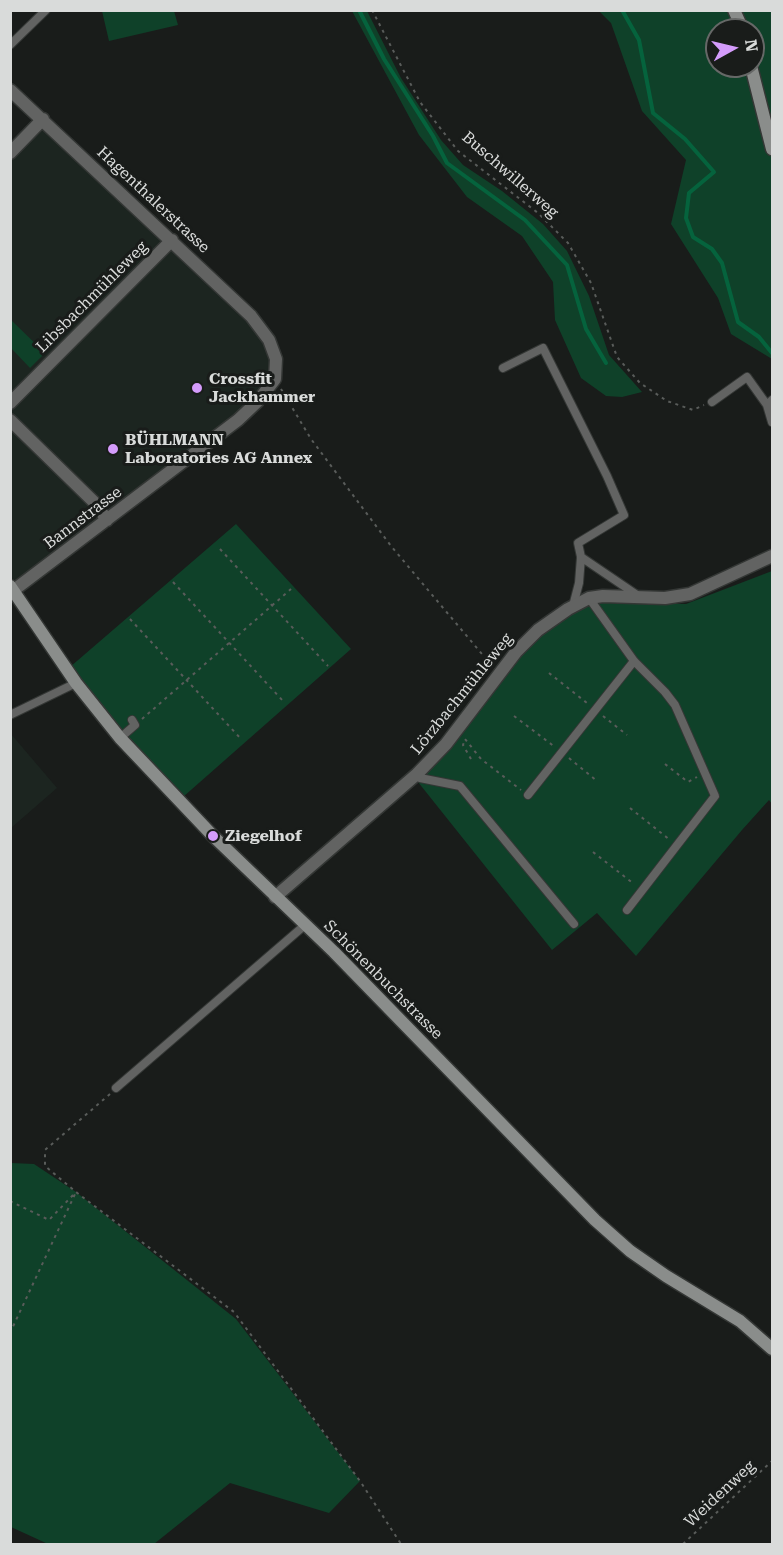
<!DOCTYPE html>
<html>
<head>
<meta charset="utf-8">
<style>
  body { margin:0 }
  #map { position:relative; width:783px; height:1555px; overflow:hidden; background:#191c1a; font-family:"Roboto Serif",serif }
  canvas { display:block }
  .frame { position:absolute; inset:0; border:12px solid #d9dbda; pointer-events:none }
  .north { position:absolute; left:705px; top:18px; width:60px; height:60px; box-sizing:border-box; background:#191c1a; border:2px solid #666867; border-radius:50%; rotate:82deg; font-size:16px; font-weight:700; line-height:24px; text-align:center; color:#d9dbda }
  .north::after { content:''; display:block; margin:auto; width:21px; height:27px; background:#d49cfb; clip-path:polygon(50% 0,100% 100%,50% 72%,0 100%) }
</style>
</head>
<body>
<div id="map">
<canvas width="783" height="1555"></canvas>
<div class="frame"></div>
<div class="north">N</div>
</div>
<script>
const g = document.querySelector('canvas').getContext('2d');
g.lineJoin = 'round';
function fillPath(path, color) {
  g.fillStyle = color;
  g.fill(path, 'evenodd');
}
function poly(rows) {
  const path = new Path2D();
  for (const r of rows) {
    path.moveTo(r[0], r[1]);
    for (let i = 2; i < r.length; i += 2) path.lineTo(r[i], r[i + 1]);
  }
  return path;
}
function trace(path, color, width, dash) {
  g.strokeStyle = color;
  g.lineWidth = width;
  g.lineCap = dash ? 'butt' : 'round';
  g.setLineDash(dash || []);
  g.stroke(path);
}
function drawText(font, color, halo, rows, align = 'center') {
  g.font = font + ' "Roboto Serif",serif';
  g.lineWidth = 6;
  g.setLineDash([]);
  g.textBaseline = 'middle';
  g.strokeStyle = halo;
  g.fillStyle = color;
  for (const [text, x, y, turn = 0] of rows) {
    g.save();
    g.translate(x, y);
    g.rotate((+turn || 0) * Math.PI / 180);
    g.textAlign = isNaN(turn) ? turn : align;
    if (halo) g.strokeText(text, 0, 0);
    g.fillText(text, 0, 0);
    g.restore();
  }
}
const built = poly([
  [43,119,269,340,275,379,258,401,107,520,14,599,10,596,10,153],
  [11,734,57,788,11,828,10,828]
]);
const green = poly([
  [102,11,174,11,178,25,109,41],
  [352,11,367,11,401,78,441,140,463,165,502,191,543,224,567,251,589,296,609,355,642,392,622,397,606,396,581,378,555,320,553,282,522,236,467,197,419,135],
  [599,11,772,11,772,359,731,334,718,298,671,224,686,160,642,111,611,23],
  [717,30,753,30,753,66,717,66],
  [10,319,45,353,30,368,11,348],
  [236,524,351,649,183,797,73,679,70,667],
  [772,571,772,804,769,800,742,830,636,956,597,913,552,950,414,777,529,642,588,601,686,604],
  [11,1163,34,1164,76,1192,236,1319,360,1481,329,1513,230,1483,154,1544,48,1544,11,1527]
]);
const stream = poly([
  [359,10,384,59,433,136,447,163,525,220,567,265,586,329,606,363],
  [622,10,639,40,653,113,685,139,714,172,689,193,686,218,693,237,712,249,722,263,738,322,759,337,772,353]
]);
const path = poly([
  [372,10,420,102,458,151,538,213,568,243,591,283,617,357,640,383,667,401,693,410,704,405],
  [281,389,311,439,391,546,492,666],
  [220,549,328,666],
  [173,582,284,702],
  [130,619,242,740],
  [549,673,587,703],
  [514,716,555,747],
  [603,716,627,735],
  [142,719,291,589],
  [569,758,597,781],
  [471,759,463,745,465,739,481,759,521,790],
  [665,764,688,782,697,777],
  [630,808,670,840],
  [593,852,634,884],
  [110,1094,45,1150,45,1166,76,1192,234,1312,360,1481,401,1544],
  [10,1201,49,1220,74,1194],
  [10,1333,76,1192],
  [683,1544,772,1461]
]);
const lane = poly([
  [10,45,46,10],
  [503,368,543,348,607,476,624,515,578,543,581,557,579,583,573,606],
  [712,402,747,377,767,405,772,400],
  [767,405,772,422],
  [581,557,637,595],
  [589,598,634,661,665,692,675,705,715,796,627,910],
  [10,715,76,683],
  [120,738,135,725,132,720],
  [417,774,420,778,460,786,574,924],
  [528,795,634,661],
  [116,1088,305,925]
]);
const street = poly([
  [10,90,251,316,269,340,276,359,275,379,258,401,238,420,14,590],
  [10,153,43,119],
  [10,403,172,240],
  [10,420,95,503,107,520],
  [275,897,417,774,446,744,516,652,538,630,568,609,589,598,603,596,665,598,690,594,772,556]
]);
const secondary = poly([
  [734,10,743,30],
  [751,66,772,149],
  [10,586,76,683,120,738,213,836,334,952,595,1220,630,1251,666,1276,740,1321,772,1349]
]);
const markers = [
  [197,388,6,"#d49cfb"],
  [113,449,6,"#d49cfb"],
  [213,836,6,"#d49cfb"]
];
const streetNames = [
  ["Buschwillerweg",510,175,41],
  ["Hagenthalerstrasse",153,200,43],
  ["Libsbachmühleweg",92,297,-45],
  ["Bannstrasse",83,518,-37],
  ["Lörzbachmühleweg",462,694,-51],
  ["Schönenbuchstrasse",383,980,45],
  ["Weidenweg",720,1494,-43]
];
const poiNames = [
  ["Crossfit",209,379],
  ["Jackhammer",209,397],
  ["BÜHLMANN",125,440],
  ["Laboratories AG Annex",125,458],
  ["Ziegelhof",225,836]
];
fillPath(built, '#1c2520');
fillPath(green, '#0f4129');
trace(stream, '#05633d', 4);
trace(lane, '#343735', 10);
trace(street, '#343735', 15);
trace(secondary, '#343735', 15);
trace(path, '#595c5a', 2, [3, 4.5]);
trace(lane, '#626362', 8);
trace(street, '#626362', 12);
trace(secondary, '#8a8d8b', 12);
for (const [x, y, r, color] of markers) {
  const dot = new Path2D();
  dot.arc(x, y, r, 0, 2 * Math.PI);
  g.fillStyle = color;
  g.fill(dot);
  trace(dot, '#191c1a', 2);
}
drawText('16px', '#d9dbda', '#191c1a', streetNames);
drawText('bold 16px', '#d9dbda', '#191c1a', poiNames, 'left');
</script>
</body>
</html>
